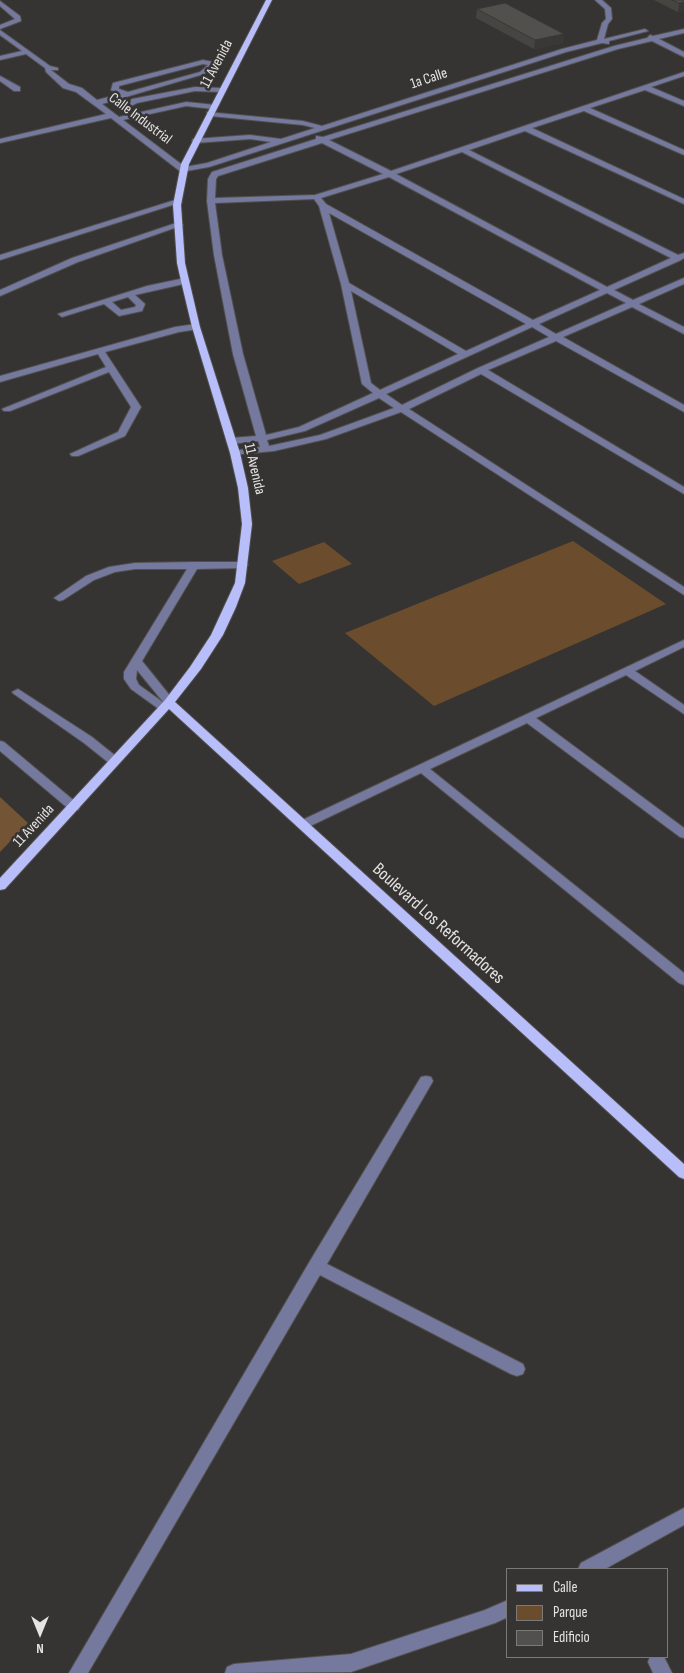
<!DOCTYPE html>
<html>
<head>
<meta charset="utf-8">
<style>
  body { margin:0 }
  #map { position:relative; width:684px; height:1673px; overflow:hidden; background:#363432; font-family:"Sofia Sans Condensed",sans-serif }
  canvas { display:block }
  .legend { position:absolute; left:506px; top:1568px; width:162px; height:90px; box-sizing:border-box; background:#363432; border:1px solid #7c7a78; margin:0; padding:6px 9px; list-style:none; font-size:15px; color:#e5e3e2 }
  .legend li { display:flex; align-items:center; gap:10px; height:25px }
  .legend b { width:25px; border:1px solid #7c7a78 }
  .north { position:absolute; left:15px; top:1608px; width:50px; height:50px; -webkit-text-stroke:4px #363432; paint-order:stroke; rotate:180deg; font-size:14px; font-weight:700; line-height:20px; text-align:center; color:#e5e3e2 }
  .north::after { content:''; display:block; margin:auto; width:18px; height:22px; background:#e5e3e2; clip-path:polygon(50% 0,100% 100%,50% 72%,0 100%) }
</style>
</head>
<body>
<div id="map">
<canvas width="684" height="1673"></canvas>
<ul class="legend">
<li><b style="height:6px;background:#b8bef9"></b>Calle</li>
<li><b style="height:14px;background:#6b4d2e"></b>Parque</li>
<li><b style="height:14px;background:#52504d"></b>Edificio</li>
</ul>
<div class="north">N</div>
</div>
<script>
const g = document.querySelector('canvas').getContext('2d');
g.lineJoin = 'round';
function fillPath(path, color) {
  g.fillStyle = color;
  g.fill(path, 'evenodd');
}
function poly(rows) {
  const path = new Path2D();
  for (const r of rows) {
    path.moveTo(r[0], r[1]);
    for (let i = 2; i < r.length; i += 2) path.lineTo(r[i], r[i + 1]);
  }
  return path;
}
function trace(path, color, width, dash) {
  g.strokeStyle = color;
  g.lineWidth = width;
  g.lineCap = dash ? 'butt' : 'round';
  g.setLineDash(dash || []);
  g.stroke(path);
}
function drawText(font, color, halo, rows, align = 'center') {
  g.font = font + ' "Sofia Sans Condensed",sans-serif';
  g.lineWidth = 5;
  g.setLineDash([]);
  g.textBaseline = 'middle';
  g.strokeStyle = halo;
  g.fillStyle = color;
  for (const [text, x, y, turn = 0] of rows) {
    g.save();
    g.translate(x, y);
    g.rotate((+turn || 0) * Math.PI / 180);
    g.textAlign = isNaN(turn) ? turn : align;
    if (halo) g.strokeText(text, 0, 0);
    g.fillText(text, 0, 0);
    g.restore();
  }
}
const green = poly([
  [573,541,666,604,434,706,345,633],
  [324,542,352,564,299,584,272,561]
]);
const forest = poly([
  [0,797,28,823,0,852]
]);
const minor = poly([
  [595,0,602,0,611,8,612,19,608,24,604,39,645,29,648,31,609,41,609,44,602,43,566,52,209,167,181,172,111,118,0,143,0,139,106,114,76,92,63,88,46,72,45,68,26,54,0,60,0,56,22,51,0,35,0,30,50,66,58,68,58,70,51,70,69,84,82,88,97,100,120,94,111,90,113,83,203,60,213,62,214,66,204,74,102,104,119,117,186,102,216,105,217,107,213,109,186,106,123,120,185,167,207,163,271,142,250,139,196,143,192,141,193,139,250,135,281,139,315,128,303,125,210,116,207,116,207,112,303,121,322,126,562,49,597,40,602,23,606,19,605,9,595,0],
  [203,64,208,65,200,72,128,92,119,89,119,86,203,64],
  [0,1,20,16,21,21,0,29,0,25,15,19,0,6,0,1],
  [684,29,684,33,659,39,684,52,684,57,652,41,618,49,329,140,391,171,684,72,684,76,651,87,684,101,684,106,645,90,590,108,684,150,684,155,584,111,532,128,684,199,684,204,525,131,469,150,678,255,684,253,684,258,681,260,614,290,633,300,684,278,684,284,639,304,684,327,684,334,632,307,563,337,684,405,684,412,556,341,488,370,684,487,684,494,481,374,409,409,684,587,684,595,401,412,326,439,274,451,232,455,232,451,260,447,258,441,231,444,226,441,231,438,256,436,233,354,214,255,207,201,208,179,212,172,316,139,316,136,323,137,614,46,647,38,650,35,653,36,684,29],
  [322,143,383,174,315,195,215,198,216,179,218,176,322,143],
  [462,152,671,258,607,287,396,174,462,152],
  [389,177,600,290,533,320,326,204,321,198,389,177],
  [314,199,319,206,341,284,362,384,373,393,299,427,266,435,243,354,222,255,215,203,314,199],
  [329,213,526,324,466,351,349,283,329,213],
  [351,291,458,354,380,390,371,383,351,291],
  [607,293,626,303,556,334,539,324,607,293],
  [532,327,549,337,478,368,402,405,386,394,532,327],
  [379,398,394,408,320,435,269,446,267,440,305,431,379,398],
  [0,76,20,87,20,91,14,91,0,81,0,76],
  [195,87,221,88,225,90,221,92,195,91,137,103,131,106,127,104,132,99,195,87],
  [175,200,182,202,0,260,0,255,175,200],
  [176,223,183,225,78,262,0,296,0,290,72,258,176,223],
  [185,278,189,281,188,283,135,295,145,304,142,311,119,316,104,304,62,317,58,314,147,286,185,278],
  [128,297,136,305,135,307,121,310,112,302,128,297],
  [196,324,199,325,199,329,179,332,105,352,141,407,125,436,78,456,72,456,70,454,118,432,131,407,109,372,10,411,4,411,2,409,106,367,98,354,0,382,0,376,175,327,196,324],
  [194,562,243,562,248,565,243,568,197,569,142,661,175,702,173,704,166,705,169,708,163,712,131,689,124,679,124,672,187,569,135,569,115,572,94,580,63,600,59,601,54,598,86,576,109,567,135,563,194,562],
  [137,670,164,703,139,685,136,679,137,670],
  [684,640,684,647,635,671,684,705,684,714,626,675,536,718,684,828,684,838,680,837,527,723,430,769,684,973,684,985,679,983,421,773,306,828,302,829,296,825,298,822,684,640],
  [18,689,92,737,117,757,119,760,117,763,109,763,84,743,14,694,12,692,18,689],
  [0,741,4,742,78,804,80,807,78,810,70,810,0,751,0,741],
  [426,1076,431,1077,433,1081,327,1264,523,1364,525,1369,523,1374,517,1376,511,1374,320,1275,88,1673,69,1673,310,1261,421,1077,426,1076],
  [684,1508,684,1525,605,1569,578,1569,581,1563,684,1508],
  [508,1600,508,1617,495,1623,351,1672,225,1673,227,1667,234,1664,351,1654,485,1610,508,1600],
  [650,1657,664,1657,672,1673,653,1673,648,1662,650,1657]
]);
const major = poly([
  [266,0,272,0,189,164,181,205,185,263,200,327,240,453,248,488,252,524,245,583,236,607,223,635,201,669,175,702,684,1164,684,1179,679,1177,169,709,5,889,0,890,0,878,165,700,190,667,211,635,235,583,242,524,238,488,230,453,192,327,181,281,177,263,173,205,181,164,266,0]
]);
const wall = poly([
  [654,0,684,0,678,12],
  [477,9,563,43,534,49,476,18]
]);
const shadedWall = poly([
  [684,2,684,11,678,12,679,3],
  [564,34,563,43,534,49,535,40]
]);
const building = poly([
  [672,0,684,0,684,2,679,3,672,0],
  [505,3,564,34,535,40,477,9,505,3]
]);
const farStreetnames = [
  ["11 Avenida",217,64,-62],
  ["1a Calle",429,79,-18],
  ["Calle Industrial",140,119,37],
  ["11 Avenida",254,469,77],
  ["11 Avenida",34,826,-47]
];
const streetNames = [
  ["Boulevard Los Reformadores",438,924,42]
];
fillPath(green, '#6b4d2e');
fillPath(forest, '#735434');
trace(minor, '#52504e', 2);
trace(major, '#52504e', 2);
fillPath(minor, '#75799d');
fillPath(major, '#b8bef9');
fillPath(wall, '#474542');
fillPath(shadedWall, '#393836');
fillPath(building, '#52504d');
trace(building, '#393836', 1);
drawText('15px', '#e5e3e2', '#363432', farStreetnames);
drawText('18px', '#e5e3e2', '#363432', streetNames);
</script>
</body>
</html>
